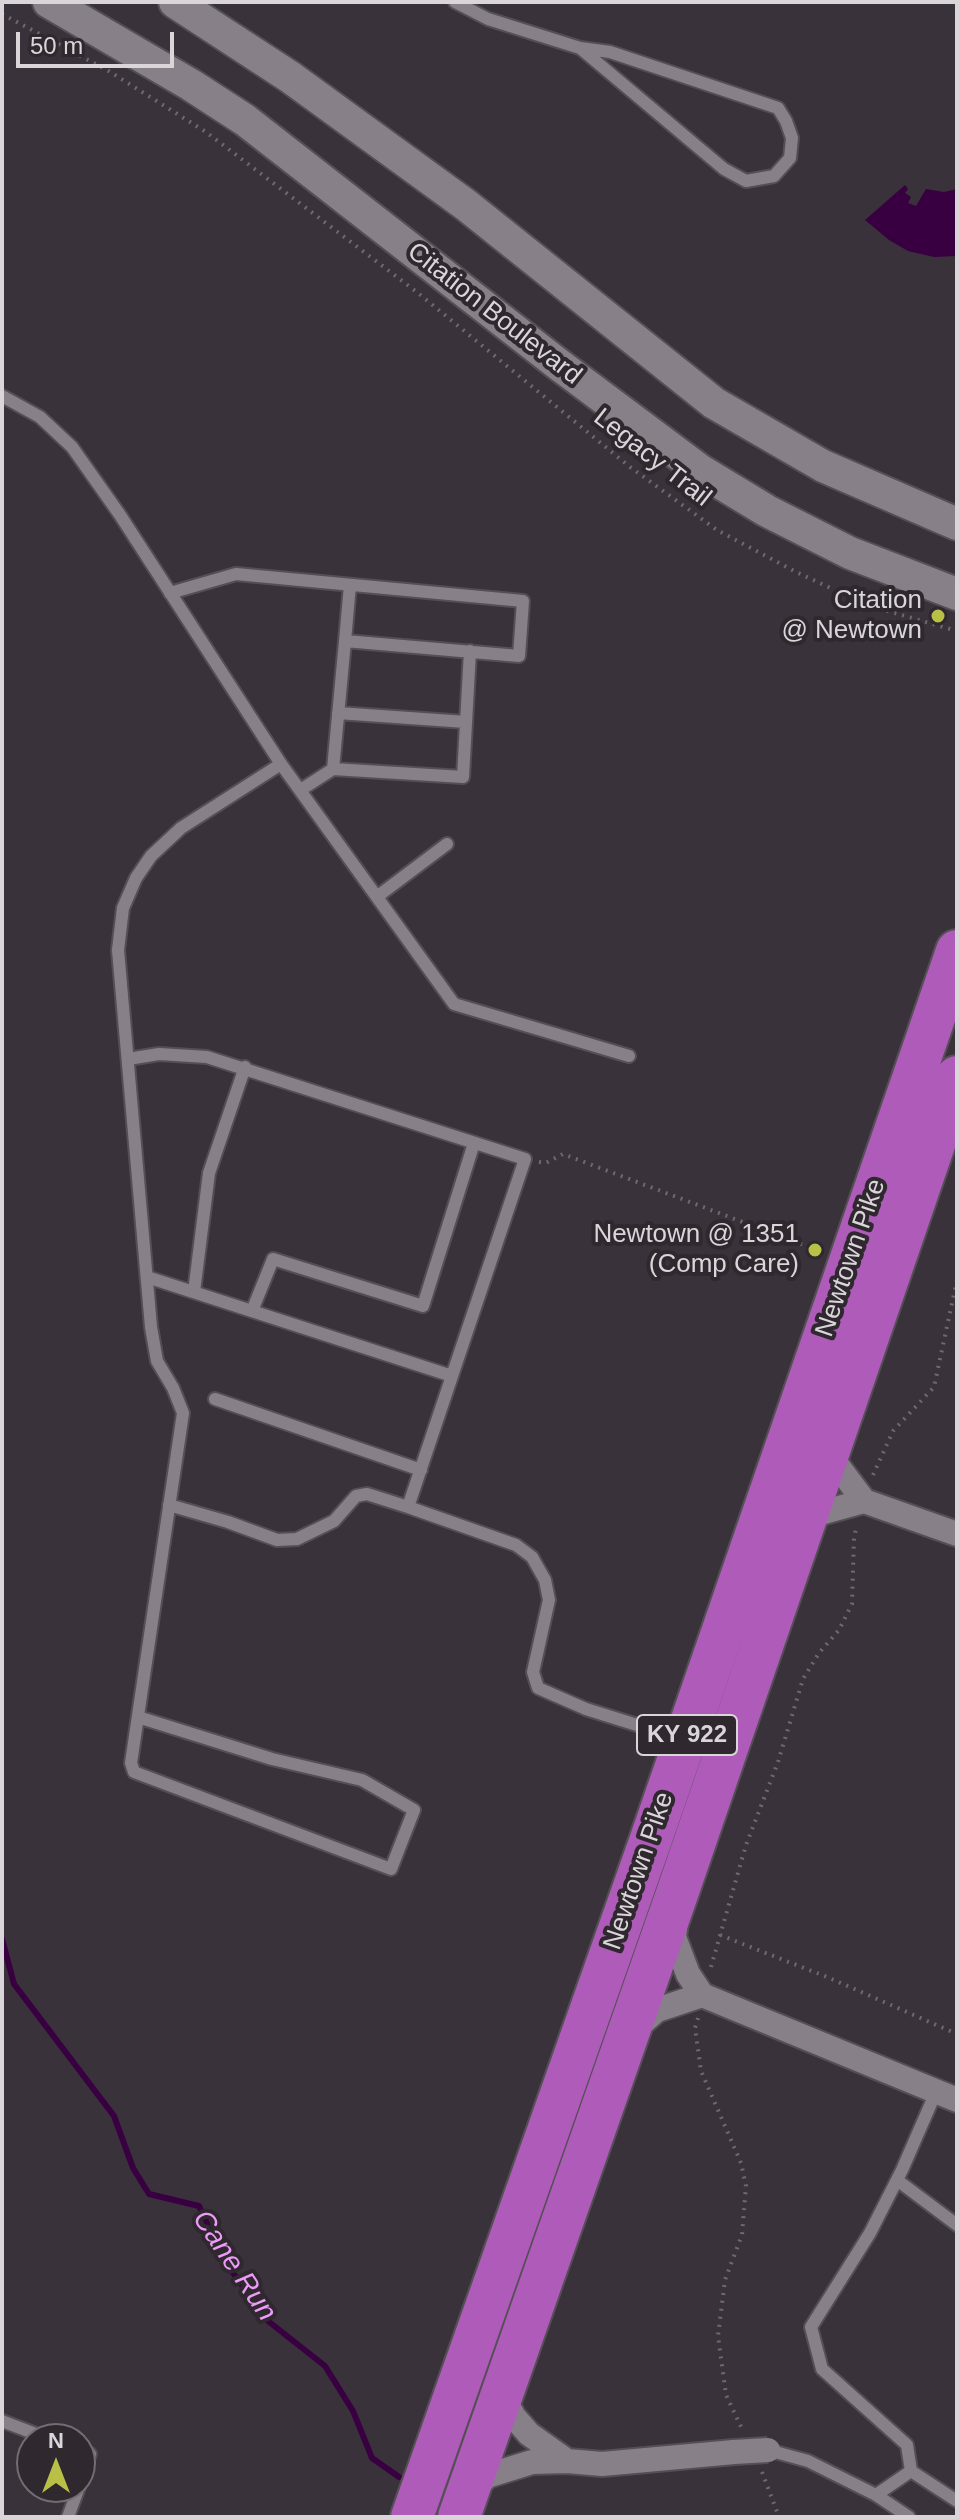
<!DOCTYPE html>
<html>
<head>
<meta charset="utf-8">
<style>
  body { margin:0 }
  #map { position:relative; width:959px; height:2519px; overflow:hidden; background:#39323a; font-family:Arial,sans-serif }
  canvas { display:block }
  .frame { position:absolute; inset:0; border:4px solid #d9d5d9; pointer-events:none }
  .north { position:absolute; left:16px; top:2423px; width:80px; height:80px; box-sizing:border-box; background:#2f282f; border:2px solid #736d73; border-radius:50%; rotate:0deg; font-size:22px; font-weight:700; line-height:32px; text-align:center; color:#d9d5d9 }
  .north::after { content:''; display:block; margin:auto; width:28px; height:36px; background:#b9c046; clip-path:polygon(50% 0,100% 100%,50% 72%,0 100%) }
  .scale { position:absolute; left:16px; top:32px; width:158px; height:36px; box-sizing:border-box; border:4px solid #d9d5d9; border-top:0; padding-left:10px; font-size:24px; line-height:28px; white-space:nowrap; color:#d9d5d9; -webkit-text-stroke:6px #2f282f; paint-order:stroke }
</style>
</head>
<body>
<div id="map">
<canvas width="959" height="2519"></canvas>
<div class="frame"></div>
<div class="north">N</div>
<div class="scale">50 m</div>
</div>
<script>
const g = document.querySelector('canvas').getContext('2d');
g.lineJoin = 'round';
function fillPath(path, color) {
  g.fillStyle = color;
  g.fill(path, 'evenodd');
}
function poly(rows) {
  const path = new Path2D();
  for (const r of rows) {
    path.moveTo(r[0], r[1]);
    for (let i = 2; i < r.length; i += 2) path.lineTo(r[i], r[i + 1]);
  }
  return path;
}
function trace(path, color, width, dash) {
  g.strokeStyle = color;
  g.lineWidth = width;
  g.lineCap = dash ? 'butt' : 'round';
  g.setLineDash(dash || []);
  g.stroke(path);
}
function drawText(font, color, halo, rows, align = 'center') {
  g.font = font + ' Arial,sans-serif';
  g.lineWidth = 8;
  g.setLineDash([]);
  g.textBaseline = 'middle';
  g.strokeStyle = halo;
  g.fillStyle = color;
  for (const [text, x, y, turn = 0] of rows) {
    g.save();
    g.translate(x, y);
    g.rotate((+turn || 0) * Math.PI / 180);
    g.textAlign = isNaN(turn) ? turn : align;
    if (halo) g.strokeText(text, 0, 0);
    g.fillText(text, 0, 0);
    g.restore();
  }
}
const water = poly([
  [905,185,908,189,905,193,911,197,908,203,916,206,926,189,944,192,957,189,957,256,934,257,908,251,889,240,865,220]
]);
const stream = poly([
  [2,1939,14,1984,114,2116,133,2168,149,2194,199,2206,225,2262,268,2321,325,2366,353,2411,372,2458,399,2477]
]);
const path = poly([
  [2,14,107,70,206,132,418,293,630,467,717,530,794,571,867,605,957,631],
  [539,1162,546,1163,563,1154,822,1252],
  [873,1475,893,1431,934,1387,957,1280],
  [720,1935,827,1977,957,2034],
  [711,1967,746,1845,778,1762,803,1679,819,1653,839,1630,852,1604,854,1537,857,1526],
  [698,2018,695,2028,701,2071,741,2163,746,2186,742,2235,725,2280,718,2336,726,2395,743,2431],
  [762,2472,779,2517]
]);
const lane = poly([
  [455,2,488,19,580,48,610,52,778,108,786,121,792,138,790,158,774,176,746,181,724,169,580,48],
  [2,396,40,417,72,447,120,515,281,764,181,828,151,856,136,878,123,908,118,950,151,1327,157,1361,173,1388,183,1413,131,1763,134,1772,391,1869,414,1810,362,1780,272,1759,138,1717],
  [170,593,236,574,523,601,519,656,345,641,350,585],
  [345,641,333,769,463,777,470,651],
  [338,713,466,722],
  [281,764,454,1004,629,1056],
  [302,789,333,769],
  [378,896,447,844],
  [128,1059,159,1054,207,1057,525,1159,452,1376,147,1277],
  [194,1292,209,1173,245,1067],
  [252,1311,273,1259,423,1306,474,1143],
  [452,1376,408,1507,516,1545,532,1557,545,1580,549,1600,533,1672,538,1688,586,1709,637,1725,678,1741],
  [215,1399,421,1470],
  [169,1505,228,1522,277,1540,297,1539,334,1521,356,1496,367,1494,408,1507],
  [936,2092,902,2170,870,2233,811,2327,822,2369,907,2445,911,2471,957,2501],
  [897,2180,957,2225],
  [2,2421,49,2439],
  [768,2450,808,2461,876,2495,909,2517],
  [80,2451,90,2454,80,2483],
  [876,2495,911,2471],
  [68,2517,79,2487]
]);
const street = poly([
  [828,1453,864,1501,957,1534],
  [806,1517,864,1501],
  [676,1921,674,1937,688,1974,702,1995,957,2100],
  [635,2029,657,2010,702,1995],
  [502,2395,514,2417,529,2434,567,2461],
  [472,2491,487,2476,532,2462,567,2461,602,2464,734,2452]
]);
const secondary = poly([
  [49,2,191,85,245,120,558,364,701,471,767,511,850,553,957,594],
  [175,2,290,77,466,205,714,403,823,466,957,524]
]);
const highway = poly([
  [412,2517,651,1839,957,951],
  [459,2517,678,1891,957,1077]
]);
const streetBridge = poly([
  [734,2452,768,2450]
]);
const markers = [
  [938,616,8,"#b9c046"],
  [815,1250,8,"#b9c046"]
];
const shields = [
  [687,1735,100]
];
const shieldNames = [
  ["KY 922",687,1735]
];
const streetNames = [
  ["Citation Boulevard",494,314,38],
  ["Legacy Trail",652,458,38],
  ["Newtown Pike",851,1258,-71],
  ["Newtown Pike",639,1871,-71]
];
const poiNames = [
  ["Citation",922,601],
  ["@ Newtown",922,631],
  ["Newtown @ 1351",799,1235],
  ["(Comp Care)",799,1265]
];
const waterNames = [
  ["Cane Run",234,2266,56]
];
fillPath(water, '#390041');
trace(stream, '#390041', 6);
trace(lane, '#544e55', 16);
trace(street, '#544e55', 28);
trace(secondary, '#544e55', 36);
trace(highway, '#544e55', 46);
trace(path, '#6f696f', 4, [2, 6]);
trace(lane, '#878088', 12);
trace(street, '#878088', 24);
trace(secondary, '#878088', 32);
trace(highway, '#ae5bb9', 42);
trace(streetBridge, '#544e55', 28, []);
trace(streetBridge, '#878088', 24);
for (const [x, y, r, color] of markers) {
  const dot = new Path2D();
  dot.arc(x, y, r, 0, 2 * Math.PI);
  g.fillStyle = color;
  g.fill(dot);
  trace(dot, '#2f282f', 3);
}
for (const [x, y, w] of shields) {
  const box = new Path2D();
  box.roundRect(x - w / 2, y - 20, w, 40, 6);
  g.fillStyle = '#2f282f';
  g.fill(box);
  trace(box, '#d9d5d9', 2);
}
drawText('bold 24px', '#d9d5d9', null, shieldNames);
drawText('26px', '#d9d5d9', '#2f282f', streetNames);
drawText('26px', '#d9d5d9', '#2f282f', poiNames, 'right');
drawText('italic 28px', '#ec9bf7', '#2f282f', waterNames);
</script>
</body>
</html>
